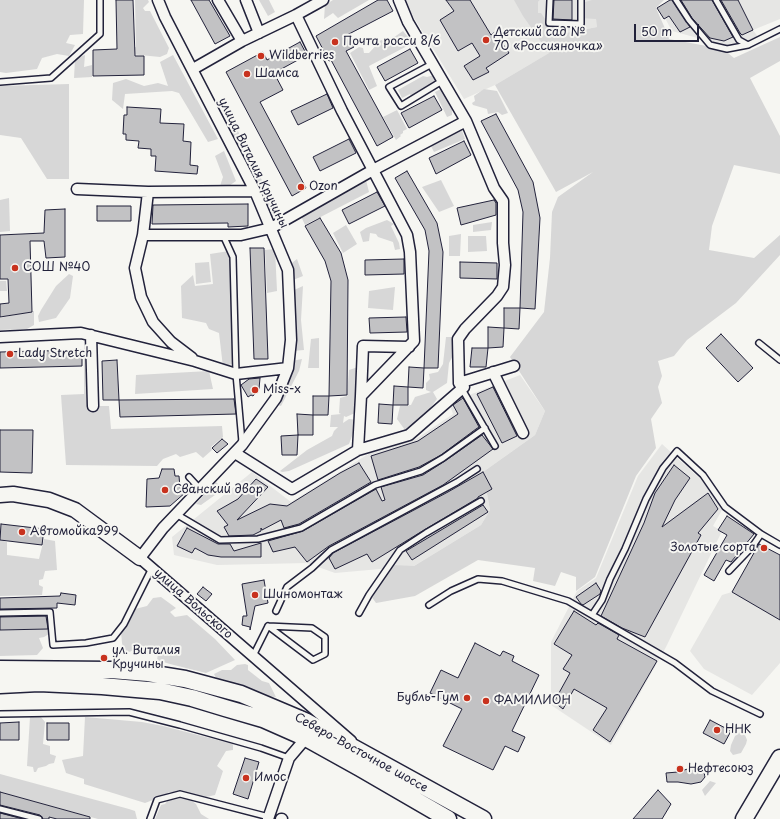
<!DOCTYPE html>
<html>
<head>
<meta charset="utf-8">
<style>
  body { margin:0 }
  #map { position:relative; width:780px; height:819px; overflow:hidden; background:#f6f6f2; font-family:"Playpen Sans",sans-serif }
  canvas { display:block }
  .scale { position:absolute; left:634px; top:24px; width:65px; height:18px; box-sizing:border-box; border:2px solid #22223b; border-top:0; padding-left:5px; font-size:12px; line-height:14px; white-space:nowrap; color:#22223b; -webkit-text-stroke:3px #f6f6f2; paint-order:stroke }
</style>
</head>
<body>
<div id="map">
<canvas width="780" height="819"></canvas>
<div class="scale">50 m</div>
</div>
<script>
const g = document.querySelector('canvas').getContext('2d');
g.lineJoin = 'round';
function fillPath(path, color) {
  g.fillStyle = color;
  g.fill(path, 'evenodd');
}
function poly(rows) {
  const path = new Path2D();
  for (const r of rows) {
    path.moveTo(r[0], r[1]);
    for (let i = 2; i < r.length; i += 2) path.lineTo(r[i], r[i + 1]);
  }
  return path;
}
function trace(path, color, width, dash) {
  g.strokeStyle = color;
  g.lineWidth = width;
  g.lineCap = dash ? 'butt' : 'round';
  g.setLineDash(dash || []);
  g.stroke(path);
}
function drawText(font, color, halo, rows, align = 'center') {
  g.font = font + ' "Playpen Sans",sans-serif';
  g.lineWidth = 4;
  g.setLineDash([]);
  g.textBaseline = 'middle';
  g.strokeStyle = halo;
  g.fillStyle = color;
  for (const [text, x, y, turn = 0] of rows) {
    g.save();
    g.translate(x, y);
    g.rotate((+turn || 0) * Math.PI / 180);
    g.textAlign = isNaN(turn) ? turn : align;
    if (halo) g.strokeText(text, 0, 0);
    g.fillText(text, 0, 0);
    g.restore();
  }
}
const built = poly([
  [403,0,520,0,551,52,495,85,464,99],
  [540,0,595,0,597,27,560,34,550,30,538,13,538,2],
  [669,0,780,0,780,19,753,30,761,41,727,46,672,31,660,9],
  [520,375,545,411,535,435,483,472,490,510,481,525,414,566,335,573,307,563,217,565,174,555,172,537,252,472,291,502,370,453,416,439,453,414,449,403],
  [662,444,707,485,722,510,713,526,722,531,666,647,611,745,551,705,551,642,577,591,596,578,638,476],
  [732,592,780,619,780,663,752,695,704,669,690,651,722,595]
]);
const green = poly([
  [0,0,84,0,83,34,70,35,66,43,75,45,69,56,57,54,42,58,37,69,6,73,0,72],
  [135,0,148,0,149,2,143,8,145,11,150,11,169,48,167,54,160,57,130,54,129,49,136,47],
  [259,0,269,0,275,12,268,16],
  [333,0,369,0,338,18,333,13,324,19,325,5],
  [514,0,540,0,538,2,538,13,541,13,553,31,560,34,597,27,596,19,580,18,579,4,592,0,664,0,656,8,667,33,669,39,723,49,734,58,780,37,780,61,750,78,780,136,780,174,734,165,712,226,709,250,754,258,780,235,780,255,736,303,687,340,674,356,658,361,662,376,658,387,662,403,651,419,656,448,636,476,595,577,576,591,576,577,561,572,555,586,533,581,535,568,478,560,415,596,376,603,371,596,392,565,414,566,481,525,490,510,483,472,535,435,545,411,510,357,544,312,550,258,552,212,558,197,593,172,556,192,495,85,549,53,523,16],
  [403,31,413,43,369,66,377,86,369,90,350,53,359,47,363,48,364,53,369,53,381,40,387,42],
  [85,55,84,67,92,65,92,77,74,78,75,59],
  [173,55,218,139,208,142,179,93,172,91,125,94,123,109,112,100,113,83,126,79,144,86,158,83,168,86,160,62],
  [434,75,437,79,431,83,426,89,411,96,410,94,402,98,398,90,423,76,427,77],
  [69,84,69,179,47,179,21,138,0,135,0,86],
  [441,89,445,92,452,108,452,115,447,117,435,92],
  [484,89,497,91,508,113,502,115,498,112,488,114,487,109,473,105,472,103,475,101,474,96],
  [397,110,407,129,403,131,403,133,400,135,401,136,396,140,383,117],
  [235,125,271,199,271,206,274,216,270,219,226,131],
  [461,128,465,139,434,152,431,146],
  [224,151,236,181,229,186,220,186,223,177,215,156],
  [366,180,369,192,305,225,300,214,313,209,318,208,354,183],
  [441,180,454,206,439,212,422,187],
  [9,198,10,231,0,232,0,200],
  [387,220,394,224,391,226,399,243,400,249,395,250,393,242,378,237,376,234,370,233,369,241,363,242,360,232,366,228],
  [492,222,491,230,473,232,473,225],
  [346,225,357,244,343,253,333,233],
  [461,234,460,256,449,256,449,236],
  [468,236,486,236,487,251,468,252],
  [275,249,277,291,267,293,265,250],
  [229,251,235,363,223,367,219,333,209,329,206,323,182,318,181,286,193,275,195,286,213,284,210,254],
  [297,259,303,276,293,280,288,266],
  [209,262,211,282,196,284,195,263],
  [69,274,73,276,70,298,56,318,39,322,38,316,41,310,56,286],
  [0,281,6,281,7,291,0,291],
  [303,286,301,320,304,350,293,351,292,291],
  [395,287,393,310,368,308,369,291],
  [34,311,34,325,27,329,0,330,0,318],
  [446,337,454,337,456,350,449,363,447,383,433,392,437,399,431,407,430,414,405,430,397,419,400,406,411,405,415,397,431,392,426,390,426,383,430,379,429,374,438,372,443,364],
  [319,338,319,368,308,368,311,339],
  [84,347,93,355,95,406,109,406,111,429,222,426,223,437,211,447,212,450,203,458,196,452,180,457,176,454,163,459,157,466,66,465,61,395,84,394],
  [302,359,299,371,281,406,275,404,292,361],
  [358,367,355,401,358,402,355,413,346,417,344,416,343,423,349,419,358,420,349,444,289,471,282,472,280,471,307,450,332,436,334,431,338,427,330,427,331,415,341,414,339,413,340,398,347,396,349,370],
  [209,371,213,389,135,394,136,375],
  [216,482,222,488,215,495,201,505,196,504],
  [44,539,55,541,57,570,45,571,43,579,39,580,39,585,43,587,42,595,0,596,0,540,7,542,7,555,39,559],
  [161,597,176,608,170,612,175,617,187,615,215,639,235,660,206,673,170,664,157,660,158,654,139,655,136,654,134,650,129,652,124,651,122,643,121,632,135,609,147,606,153,598],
  [49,629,49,634,44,637,39,638,43,648,37,655,0,656,0,630],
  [245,664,248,665,248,670,262,681,269,683,276,697,261,696,218,682,214,674,222,670,231,670,237,665],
  [30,717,41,717,45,722,43,744,50,746,50,754,56,756,54,763,49,764,46,766,38,768,36,772,34,772,33,767,27,766],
  [85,717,142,722,163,726,233,744,233,750,226,751,217,766,223,771,215,795,206,797,169,792,166,795,145,803,84,784,84,779,66,773,62,760,83,756],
  [740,732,744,733,745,735,747,740,746,744,741,753,733,755,730,751,731,745,735,736],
  [0,774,129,809,135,811,137,819,98,819,0,792],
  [710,781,716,783,705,796,702,790],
  [188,798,196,804,201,814,209,819,155,819,161,805,165,804,168,800]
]);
const building = poly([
  [116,0,133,0,135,56,144,56,144,75,93,76,93,50,117,49,116,0],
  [191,0,209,0,230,36,215,44,191,0],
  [378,0,387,0,393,11,347,35,354,47,346,51,393,137,377,146,331,60,329,61,316,36,378,0],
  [446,0,470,0,491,35,495,32,509,53,486,68,489,72,473,80,464,66,480,56,472,43,458,51,440,20,454,11,446,0],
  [554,0,572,0,572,20,553,19,554,0],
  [670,0,672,0,690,27,680,32,669,16,664,19,657,8,670,0],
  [681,0,712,0,733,37,724,41,710,38,692,18,681,0],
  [721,0,738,0,753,30,742,35,740,33,721,0],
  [300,42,307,55,274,73,283,90,260,102,306,188,292,196,226,72,263,52,267,60,300,42],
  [410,49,418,63,385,81,377,67,410,49],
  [327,94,333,108,298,125,291,111,327,94],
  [434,96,442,110,409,128,401,113,434,96],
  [127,107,161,109,160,123,184,124,183,141,191,142,190,165,198,166,197,174,155,171,156,156,151,156,151,149,138,148,139,141,126,140,126,134,123,134,124,115,127,115,127,107],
  [496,114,533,182,540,218,535,309,520,308,523,212,518,190,481,121,496,114],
  [349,139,356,153,320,171,313,157,349,139],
  [464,141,471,155,436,174,429,158,464,141],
  [407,171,437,223,443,252,438,368,424,368,429,251,425,230,395,178,407,171],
  [377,192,385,206,349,224,342,210,377,192],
  [494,200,496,203,496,215,461,225,457,208,494,200],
  [248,204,248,226,228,227,228,223,152,224,153,205,248,204],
  [97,206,131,206,131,221,97,221,97,206],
  [65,209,65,257,46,258,44,241,30,241,32,312,0,317,0,304,9,303,8,279,0,279,0,235,44,233,45,210,65,209],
  [320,218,341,253,348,280,347,395,329,396,331,281,325,261,305,226,320,218],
  [250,248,264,248,268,359,254,359,250,248],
  [404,259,404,274,365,275,365,260,404,259],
  [460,262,497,263,497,279,460,278,460,262],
  [504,308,520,308,519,329,504,328,504,308],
  [406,317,407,332,370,333,369,318,406,317],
  [488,327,504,328,503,347,488,348,488,327],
  [721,334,753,368,738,382,706,348,721,334],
  [472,348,488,348,486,367,470,367,472,348],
  [82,350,82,366,0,368,0,352,82,350],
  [117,360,119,400,103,400,102,361,117,360],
  [409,367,424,368,423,388,408,387,409,367],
  [260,378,259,389,253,396,251,395,248,397,241,385,249,379,260,378],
  [394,386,408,387,408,405,393,405,394,386],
  [493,387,517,436,502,443,477,394,493,387],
  [313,396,329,396,328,415,313,415,313,396],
  [463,398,479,427,476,429,441,455,419,467,378,480,371,456,418,441,458,414,453,405,463,398],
  [234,399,236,414,120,417,119,400,234,399],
  [379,404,393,405,392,424,378,423,379,404],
  [297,414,313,415,313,435,298,435,297,414],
  [0,430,33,430,32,473,0,472,0,430],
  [298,435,297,455,282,455,281,436,298,435],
  [482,435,493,449,443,485,329,546,307,562,295,547,273,552,268,541,303,531,376,489,382,501,385,500,381,487,423,475,445,461,482,435],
  [222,439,228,444,217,453,212,448,222,439],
  [359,463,371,482,299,524,284,528,281,520,262,530,261,528,261,531,253,535,229,536,224,527,228,525,217,511,238,499,256,479,268,487,237,520,270,504,287,506,340,473,359,463],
  [674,465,690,478,675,500,662,527,708,493,718,509,698,533,701,535,645,637,622,628,601,616,644,523,655,493,674,465],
  [162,469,174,469,175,476,179,476,180,488,186,492,170,506,146,507,147,479,159,478,162,469],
  [483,472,492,489,478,497,478,498,424,530,372,562,367,554,335,569,329,558,333,553,448,492,483,472],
  [483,505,488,512,412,560,406,551,483,505],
  [727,516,754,534,731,562,726,560,714,581,704,575,727,535,718,530,727,516],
  [1,524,44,529,42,545,0,540,1,524],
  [187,528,218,544,230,544,234,551,261,543,261,557,221,557,208,555,195,548,192,553,177,546,187,528],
  [759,544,780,555,780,620,732,592,759,544],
  [264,580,268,603,255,606,250,630,250,627,242,625,243,616,247,616,242,584,264,580],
  [596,583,601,591,600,594,583,605,581,604,576,597,596,583],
  [203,587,212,594,206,601,197,594,203,587],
  [61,593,76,595,75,605,57,603,57,608,0,609,0,598,60,596,61,593],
  [574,611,596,625,598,623,619,635,617,639,657,661,610,742,593,730,607,708,574,689,563,709,554,702,570,673,563,669,572,655,554,644,574,611],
  [46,616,48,629,0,630,0,617,46,616],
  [475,643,500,656,503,651,514,656,512,661,539,675,512,731,525,737,518,752,505,746,493,770,443,746,462,709,430,693,441,670,458,678,475,643],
  [710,720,731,731,724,744,703,733,710,720],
  [19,722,19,740,0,740,0,723,19,722],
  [47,723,69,723,69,740,47,740,47,723],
  [245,758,259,762,248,799,233,794,245,758],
  [694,767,700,768,704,772,705,777,701,782,691,784,678,782,667,782,666,773,678,772,694,767],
  [658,790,671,804,662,819,633,819,658,790],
  [0,792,90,817,90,819,57,819,49,817,49,819,43,819,40,815,0,805,0,792],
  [0,813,23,819,0,819,0,813]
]);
const lane = poly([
  [550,0,549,23,581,24,581,0],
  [676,0,689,20,710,45,727,49,748,45],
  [716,0,739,40,748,45,780,29],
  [432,64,389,87,401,106,442,81],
  [0,82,51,78,100,34,100,0],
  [223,235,233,257,236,374,242,442],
  [759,343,780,360],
  [462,389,495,446],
  [189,477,200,489],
  [176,514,220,540,258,539,301,528,375,485,421,471,443,458,485,428],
  [729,571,752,547,761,534],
  [429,605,451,591,478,579,502,581,568,601,675,663,712,691,760,714],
  [276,611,287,587,312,568,331,550,457,482,477,469],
  [0,613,50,612,53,645,86,643,113,638,124,624,152,568],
  [359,613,369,595,400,550,426,533,481,501],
  [592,615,602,600,610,579,625,549,646,499,663,468,677,451,703,475,725,507,761,534,780,545],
  [253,656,268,626,312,628,325,637,325,654,313,660,268,626],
  [0,714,129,712,180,725,261,748,289,758],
  [0,809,39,819],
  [150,819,157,800,180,794,269,817]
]);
const street = poly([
  [158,0,165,17,255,191,288,270,291,340,288,368,276,398,242,445,163,528,140,558,351,741],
  [218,0,242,41],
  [246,0,259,33],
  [296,15,342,111,407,235,410,252,414,341,361,396,358,450],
  [193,69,242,41,296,15,323,0],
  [77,189,148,192,255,191],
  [148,192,143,235,135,268,141,297,153,322,171,342,192,358],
  [143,235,241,235,271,228,373,170,466,121],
  [91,335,93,406],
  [0,337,81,333,195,361,236,374,288,368],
  [493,372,523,433],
  [459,383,514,366],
  [361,396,363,346,409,347],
  [235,453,292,489,358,450,409,435,464,387,459,383,458,339,465,329,497,296,503,287,505,265,503,243,503,201,494,188,466,121,408,22,399,0],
  [268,819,289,758,306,738],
  [281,819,282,819]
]);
const secondary = poly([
  [0,495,13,494,49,500,75,510,140,558]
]);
const primary = poly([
  [0,669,111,670,148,673,185,679,241,694,305,721,483,819],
  [0,685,39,683,102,686,136,689,160,691,192,698,225,708,263,719,306,738,360,768,448,819],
  [744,819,780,758]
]);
const markers = [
  [486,40,4,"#c8321e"],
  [335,42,4,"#c8321e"],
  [261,56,4,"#c8321e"],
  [247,74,4,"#c8321e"],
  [301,187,4,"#c8321e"],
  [15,268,4,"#c8321e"],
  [10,354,4,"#c8321e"],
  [255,390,4,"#c8321e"],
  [165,490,4,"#c8321e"],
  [22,532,4,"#c8321e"],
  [764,548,4,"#c8321e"],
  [255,595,4,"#c8321e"],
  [104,658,4,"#c8321e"],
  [467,698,4,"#c8321e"],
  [486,701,4,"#c8321e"],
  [717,730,4,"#c8321e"],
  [680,769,4,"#c8321e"],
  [246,778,4,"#c8321e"]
];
const poiNames = [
  ["Детский сад №",494,33],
  ["70 «Россияночка»",494,47],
  ["Почта росси 8/6",343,42],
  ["Wildberries",269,56],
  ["Шамса",255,74],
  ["Ozon",309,187],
  ["СОШ №40",23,268],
  ["Lady Stretch",18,354],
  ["Miss-x",263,390],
  ["Сванский двор",173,490],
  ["Автомойка999",30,532],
  ["Золотые сорта",756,548,"right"],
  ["Шиномонтаж",263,595],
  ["ул. Виталия",112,651],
  ["Кручины",112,665],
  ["Бубль-Гум",459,698,"right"],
  ["ФАМИЛИОН",494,701],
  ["ННК",725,730],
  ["Нефтесоюз",688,769],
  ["Имос",254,778]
];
const streetNames = [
  ["улица Виталия Кручины",253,163,64],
  ["улица Вольского",193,604,41],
  ["Северо-Восточное шоссе",361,753,29]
];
fillPath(built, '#e6e6e4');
fillPath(green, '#d7d7d7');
fillPath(building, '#c2c2c4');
trace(building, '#22223b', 1);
trace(lane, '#22223b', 8);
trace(street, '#22223b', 13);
trace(secondary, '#22223b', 17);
trace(primary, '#22223b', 19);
trace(lane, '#f6f6f2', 5);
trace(street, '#f6f6f2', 10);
trace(secondary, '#f6f6f2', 14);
trace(primary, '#f6f6f2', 16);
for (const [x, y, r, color] of markers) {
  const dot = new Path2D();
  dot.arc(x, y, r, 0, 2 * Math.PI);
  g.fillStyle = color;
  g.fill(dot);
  trace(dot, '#f6f6f2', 1.5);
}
drawText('12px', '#22223b', '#f6f6f2', poiNames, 'left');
drawText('12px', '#22223b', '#f6f6f2', streetNames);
</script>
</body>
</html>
